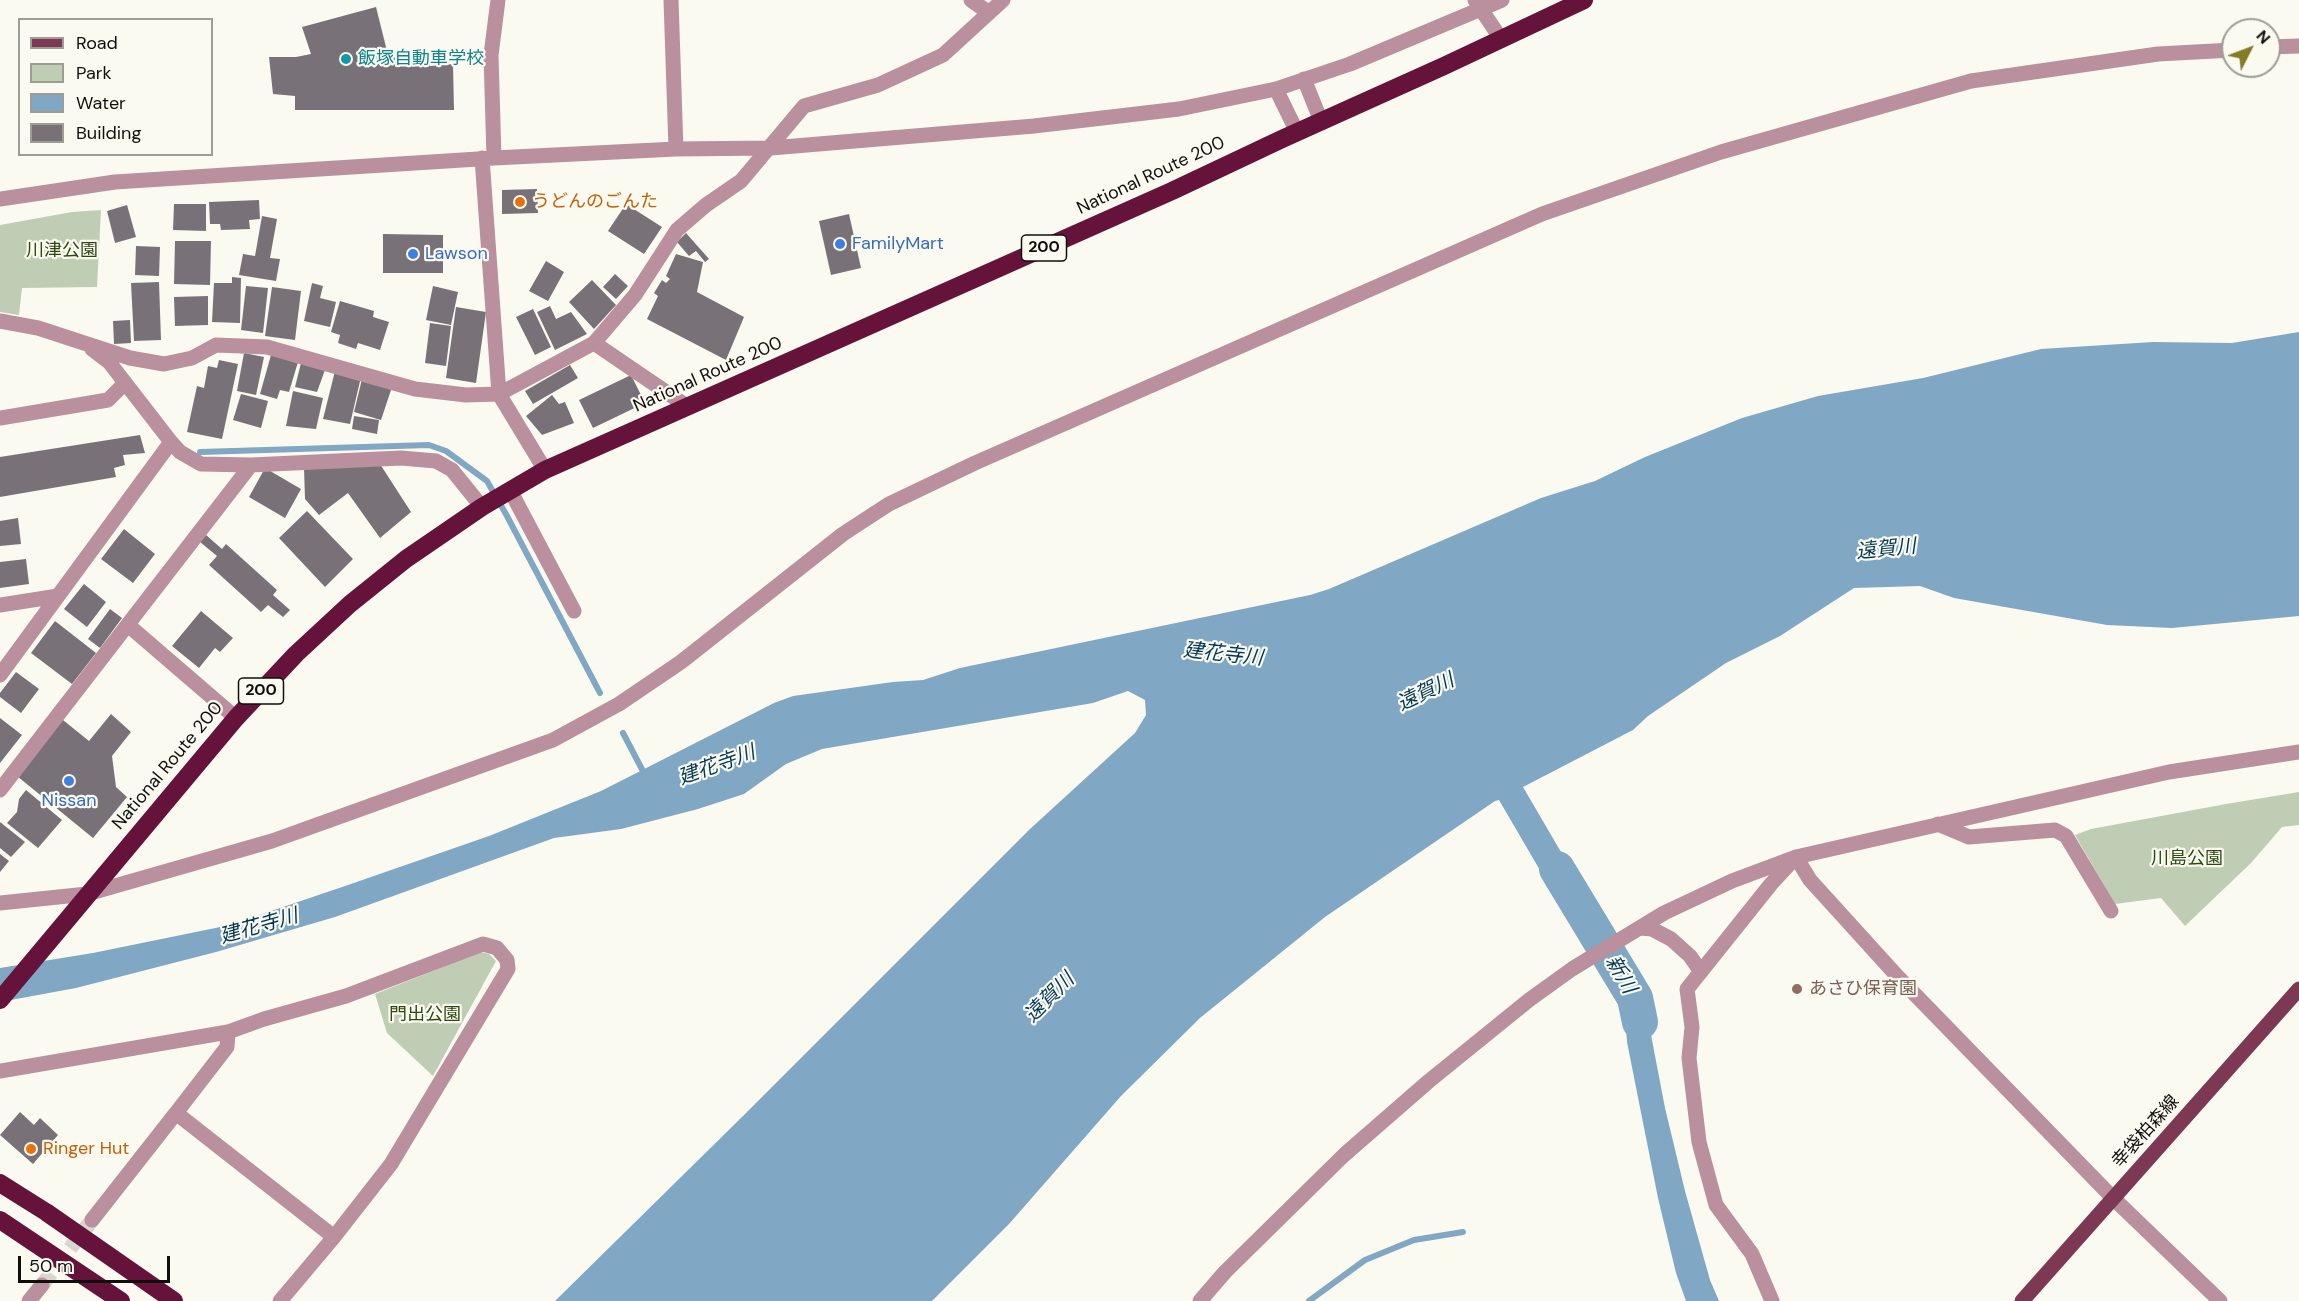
<!DOCTYPE html>
<html>
<head>
<meta charset="utf-8">
<style>
  body { margin:0 }
  #map { position:relative; width:2299px; height:1301px; overflow:hidden; background:#fbfaf1; font-family:"DM Sans",sans-serif }
  canvas { display:block }
  .legend { position:absolute; left:18px; top:18px; width:195px; height:138px; box-sizing:border-box; background:#fbfaf1; border:2px solid #9d9c95; margin:0; padding:8px 10px; list-style:none; font-size:18px; color:#100f0c }
  .legend li { display:flex; align-items:center; gap:12px; height:30px }
  .legend b { width:30px; border:2px solid #9d9c95 }
  .north { position:absolute; left:2221px; top:18px; width:60px; height:60px; box-sizing:border-box; background:#fbfaf1; border:2px solid #9d9c95; border-radius:50%; rotate:48deg; font-size:16px; font-weight:700; line-height:24px; text-align:center; color:#100f0c }
  .north::after { content:''; display:block; margin:auto; width:21px; height:27px; background:#837c23; clip-path:polygon(50% 0,100% 100%,50% 72%,0 100%) }
  .scale { position:absolute; left:18px; top:1256px; width:152px; height:27px; box-sizing:border-box; border:3px solid #100f0c; border-top:0; padding-left:8px; font-size:18px; line-height:21px; white-space:nowrap; color:#100f0c; -webkit-text-stroke:4px #fbfaf1; paint-order:stroke }
</style>
</head>
<body>
<div id="map">
<canvas width="2299" height="1301"></canvas>
<ul class="legend">
<li><b style="height:8px;background:#7d3854"></b>Road</li>
<li><b style="height:16px;background:#bfcdb4"></b>Park</li>
<li><b style="height:16px;background:#80a8c4"></b>Water</li>
<li><b style="height:16px;background:#787278"></b>Building</li>
</ul>
<div class="north">N</div>
<div class="scale">50 m</div>
</div>
<script>
const g = document.querySelector('canvas').getContext('2d');
g.lineJoin = 'round';
function fillPath(path, color) {
  g.fillStyle = color;
  g.fill(path, 'evenodd');
}
function poly(rows) {
  const path = new Path2D();
  for (const r of rows) {
    path.moveTo(r[0], r[1]);
    for (let i = 2; i < r.length; i += 2) path.lineTo(r[i], r[i + 1]);
  }
  return path;
}
function trace(path, color, width, dash) {
  g.strokeStyle = color;
  g.lineWidth = width;
  g.lineCap = dash ? 'butt' : 'round';
  g.setLineDash(dash || []);
  g.stroke(path);
}
function drawText(font, color, halo, rows, align = 'center') {
  g.font = font + ' "DM Sans","Noto Sans JP",sans-serif';
  g.lineWidth = 4.5;
  g.setLineDash([]);
  g.textBaseline = 'middle';
  g.strokeStyle = halo;
  g.fillStyle = color;
  for (const [text, x, y, turn = 0] of rows) {
    g.save();
    g.translate(x, y);
    g.rotate((+turn || 0) * Math.PI / 180);
    g.textAlign = isNaN(turn) ? turn : align;
    if (halo) g.strokeText(text, 0, 0);
    g.fillText(text, 0, 0);
    g.restore();
  }
}
const green = poly([
  [101,210,97,287,22,288,19,315,0,312,0,225,72,212],
  [2299,792,2299,825,2282,827,2251,863,2185,926,2161,898,2115,904,2075,835,2091,829,2226,804],
  [481,952,489,954,496,961,433,1076,387,1033,375,994]
]);
const water = poly([
  [2299,332,2299,616,2172,628,2107,625,1954,598,1920,586,1854,588,1780,636,1726,663,1648,716,1633,730,1523,787,1592,905,1569,920,1499,800,1495,801,1325,917,1200,1018,1121,1096,1009,1224,932,1301,555,1301,744,1115,1030,829,1135,733,1146,715,1145,700,1128,691,1093,703,822,749,786,764,744,794,698,809,621,829,554,838,335,917,216,952,76,988,0,1002,0,968,93,953,230,925,348,885,489,836,601,791,774,703,793,696,893,682,923,680,960,668,1310,595,1329,589,1541,498,1595,481,1645,457,1742,418,1818,396,1923,378,2041,349,2153,342,2232,343],
  [1633,973,1643,993,1665,1108,1685,1191,1710,1280,1719,1301,1686,1301,1676,1273,1658,1198,1627,1042,1626,1029,1635,1026,1618,979]
]);
const stream = poly([
  [200,452,429,445,446,451,487,481,507,516,600,693],
  [623,733,645,775],
  [1309,1301,1365,1260,1414,1240,1463,1232]
]);
const river = poly([
  [1557,869,1635,998,1640,1022]
]);
const building = poly([
  [376,7,387,51,423,49,423,60,430,57,430,66,453,64,454,110,295,110,295,96,273,94,269,57,296,57,311,54,302,27],
  [537,189,538,213,502,214,502,190],
  [259,200,260,219,249,220,250,229,221,230,220,224,210,224,209,202],
  [174,204,206,204,206,231,173,230],
  [626,204,662,227,644,254,608,231],
  [127,205,136,237,115,243,107,211],
  [849,214,861,268,831,275,819,221],
  [262,216,277,219,270,258,280,259,276,281,239,275,243,254,255,256],
  [686,233,709,259,705,262,696,251,689,256,677,242],
  [383,234,443,235,443,273,383,273],
  [175,241,211,241,210,285,174,284],
  [136,246,160,247,159,276,135,275],
  [676,254,703,262,697,292,744,317,726,360,647,319,658,296,654,293,662,280,666,283,670,279,666,276],
  [546,261,564,272,548,301,529,291],
  [615,274,628,286,616,299,603,287],
  [232,277,241,278,240,323,212,322,214,283,232,283],
  [592,280,616,305,594,329,569,302],
  [159,282,161,340,134,341,131,283],
  [312,283,323,286,320,298,336,302,330,327,304,321],
  [246,286,268,288,263,333,241,330],
  [433,286,458,292,451,325,426,320],
  [272,287,301,291,295,340,265,336],
  [208,296,208,325,175,326,174,297],
  [340,301,374,311,373,317,389,322,380,350,358,343,356,349,338,343,340,335,331,332],
  [550,306,556,319,571,312,587,334,555,350,537,312],
  [456,307,486,312,476,383,446,378],
  [533,309,551,347,535,355,516,317],
  [130,320,131,343,114,344,113,321],
  [430,323,451,326,446,366,425,363],
  [244,353,264,357,256,395,237,391],
  [271,355,298,362,289,392,280,390,277,399,260,394],
  [219,360,238,364,222,439,187,432,197,386,204,388,208,366,217,368],
  [301,363,325,370,317,392,295,387],
  [570,365,578,378,533,404,525,391],
  [335,371,361,377,350,424,323,419],
  [631,375,645,403,593,428,579,400],
  [362,379,392,387,381,420,354,412],
  [293,391,323,398,316,429,286,426],
  [241,394,268,401,261,428,233,420],
  [552,395,559,404,565,402,574,423,542,435,526,416],
  [354,416,379,420,377,434,352,429],
  [140,435,145,453,123,455,125,465,114,468,116,477,0,497,0,457],
  [380,464,411,512,380,538,348,493,319,515,305,499,304,468],
  [265,468,301,489,285,518,249,497],
  [307,511,353,559,325,587,279,538],
  [18,518,21,544,0,546,0,521],
  [124,529,155,554,133,583,101,559],
  [206,535,222,549,226,544,277,590,273,595,290,610,283,617,268,605,261,612,209,565,217,556,200,542],
  [26,559,29,584,0,588,0,562],
  [84,584,106,602,87,627,64,609],
  [110,609,122,618,100,648,88,639],
  [201,611,233,638,220,652,215,648,199,668,172,646],
  [55,621,96,653,72,684,31,653],
  [16,672,39,689,21,713,0,697,0,693],
  [111,714,131,732,112,756,116,787,127,797,93,838,17,776,63,720,89,741],
  [0,718,22,735,0,763],
  [26,790,62,820,38,848,7,823,17,812,19,799],
  [0,822,25,842,11,857,0,848],
  [0,854,9,861,0,872],
  [20,1112,34,1125,40,1118,58,1135,33,1164,0,1135]
]);
const minorTunnel = poly([
  [42,1285,92,1220]
]);
const minor = poly([
  [671,0,676,149],
  [971,0,988,12],
  [1475,0,1501,39],
  [2269,47,2299,46],
  [1304,79,1321,121],
  [1276,89,1297,132],
  [482,158,499,394,545,470],
  [494,158,491,55,498,0],
  [0,199,115,182,494,158,676,149,771,148,1034,126,1179,109,1276,89,1350,64,1502,0],
  [0,321,38,328,130,358,164,364,192,358,216,345,267,347,415,389,466,395,499,394,594,343,635,295,677,230,706,205,741,181,804,106,878,85,943,55,1003,0],
  [594,343,688,407],
  [0,418,108,400,124,384],
  [171,442,180,452,201,464,251,465],
  [510,490,574,611],
  [0,605,58,596],
  [128,625,236,718],
  [0,675,171,442,109,362,92,349],
  [0,790,251,465,401,458,436,461,452,470,482,507],
  [1938,824,1969,837,2055,830,2066,836,2111,911],
  [0,903,87,894,272,841,553,740,619,704,681,662,843,534,889,504,975,463,1542,214,1721,152,1971,81,2158,54,2233,50],
  [1640,928,1652,929,1671,939,1690,956,1701,972],
  [228,1032,264,1019,346,996,483,944,497,948,507,960,508,969,391,1164,334,1237,280,1301],
  [0,1071,228,1032,227,1047,176,1113],
  [92,1220,176,1113,334,1237],
  [29,1301,42,1285],
  [1200,1301,1225,1272,1344,1155,1429,1081,1529,1000,1572,969,1664,913,1732,881,1796,857,2169,772,2299,752],
  [1772,1301,1752,1254,1716,1205,1699,1142,1689,1058,1692,1027,1687,989,1771,884,1796,857,1810,880,1898,977,2113,1198,2220,1301]
]);
const major = poly([
  [2022,1301,2299,989]
]);
const highway = poly([
  [0,1000,236,718,296,654,350,604,406,559,482,507,545,470,1172,191,1282,139,1444,66,1584,0],
  [0,1183,46,1212,174,1301],
  [0,1220,121,1301]
]);
const markers = [
  [346,59,6,"#0f9aa8"],
  [520,202,6,"#e8710a"],
  [840,244,6,"#3f7fe0"],
  [413,254,6,"#3f7fe0"],
  [69,781,6,"#3f7fe0"],
  [1797,989,6,"#8d6e63"],
  [31,1149,6,"#e8710a"]
];
const shields = [
  [1044,248,45],
  [261,691,45]
];
const shieldNames = [
  ["200",1044,248],
  ["200",261,691]
];
const cultureNames = [
  ["飯塚自動車学校",358,59]
];
const streetNames = [
  ["National Route 200",1151,176,-25],
  ["National Route 200",708,375,-24],
  ["National Route 200",168,766,-50],
  ["幸袋柏森線",2146,1132,-48]
];
const foodNames = [
  ["うどんのごんた",532,202],
  ["Ringer Hut",43,1149]
];
const shopNames = [
  ["FamilyMart",852,244],
  ["Lawson",425,254],
  ["Nissan",69,801,"center"]
];
const parkNames = [
  ["川津公園",62,251],
  ["川島公園",2187,859],
  ["門出公園",425,1015]
];
const educationNames = [
  ["あさひ保育園",1809,989]
];
const waterNames = [
  ["遠賀川",1886,550,-6],
  ["建花寺川",1223,655,6],
  ["遠賀川",1426,693,-26],
  ["建花寺川",717,766,-20],
  ["建花寺川",259,927,-16],
  ["新川",1620,975,60],
  ["遠賀川",1050,998,-45]
];
fillPath(green, '#bfcdb4');
fillPath(water, '#80a8c4');
trace(stream, '#80a8c4', 6);
trace(river, '#80a8c4', 36);
fillPath(building, '#787278');
trace(minorTunnel, '#d8d7cf', 15, [15, 8]);
trace(minor, '#ba909e', 15);
trace(major, '#7d3854', 15);
trace(highway, '#65133a', 18);
for (const [x, y, r, color] of markers) {
  const dot = new Path2D();
  dot.arc(x, y, r, 0, 2 * Math.PI);
  g.fillStyle = color;
  g.fill(dot);
  trace(dot, '#fbfaf1', 2);
}
for (const [x, y, w] of shields) {
  const box = new Path2D();
  box.roundRect(x - w / 2, y - 13, w, 26, 4.5);
  g.fillStyle = '#fbfaf1';
  g.fill(box);
  trace(box, '#100f0c', 1.5);
}
drawText('bold 16px', '#100f0c', null, shieldNames);
drawText('18px', '#0d838f', '#fbfaf1', cultureNames, 'left');
drawText('18px', '#100f0c', '#fbfaf1', streetNames);
drawText('18px', '#c56008', '#fbfaf1', foodNames, 'left');
drawText('18px', '#366cbe', '#fbfaf1', shopNames, 'left');
drawText('18px', '#2c480e', '#fbfaf1', parkNames);
drawText('18px', '#785e54', '#fbfaf1', educationNames, 'left');
drawText('italic 20px', '#043956', '#fbfaf1', waterNames);
</script>
</body>
</html>
